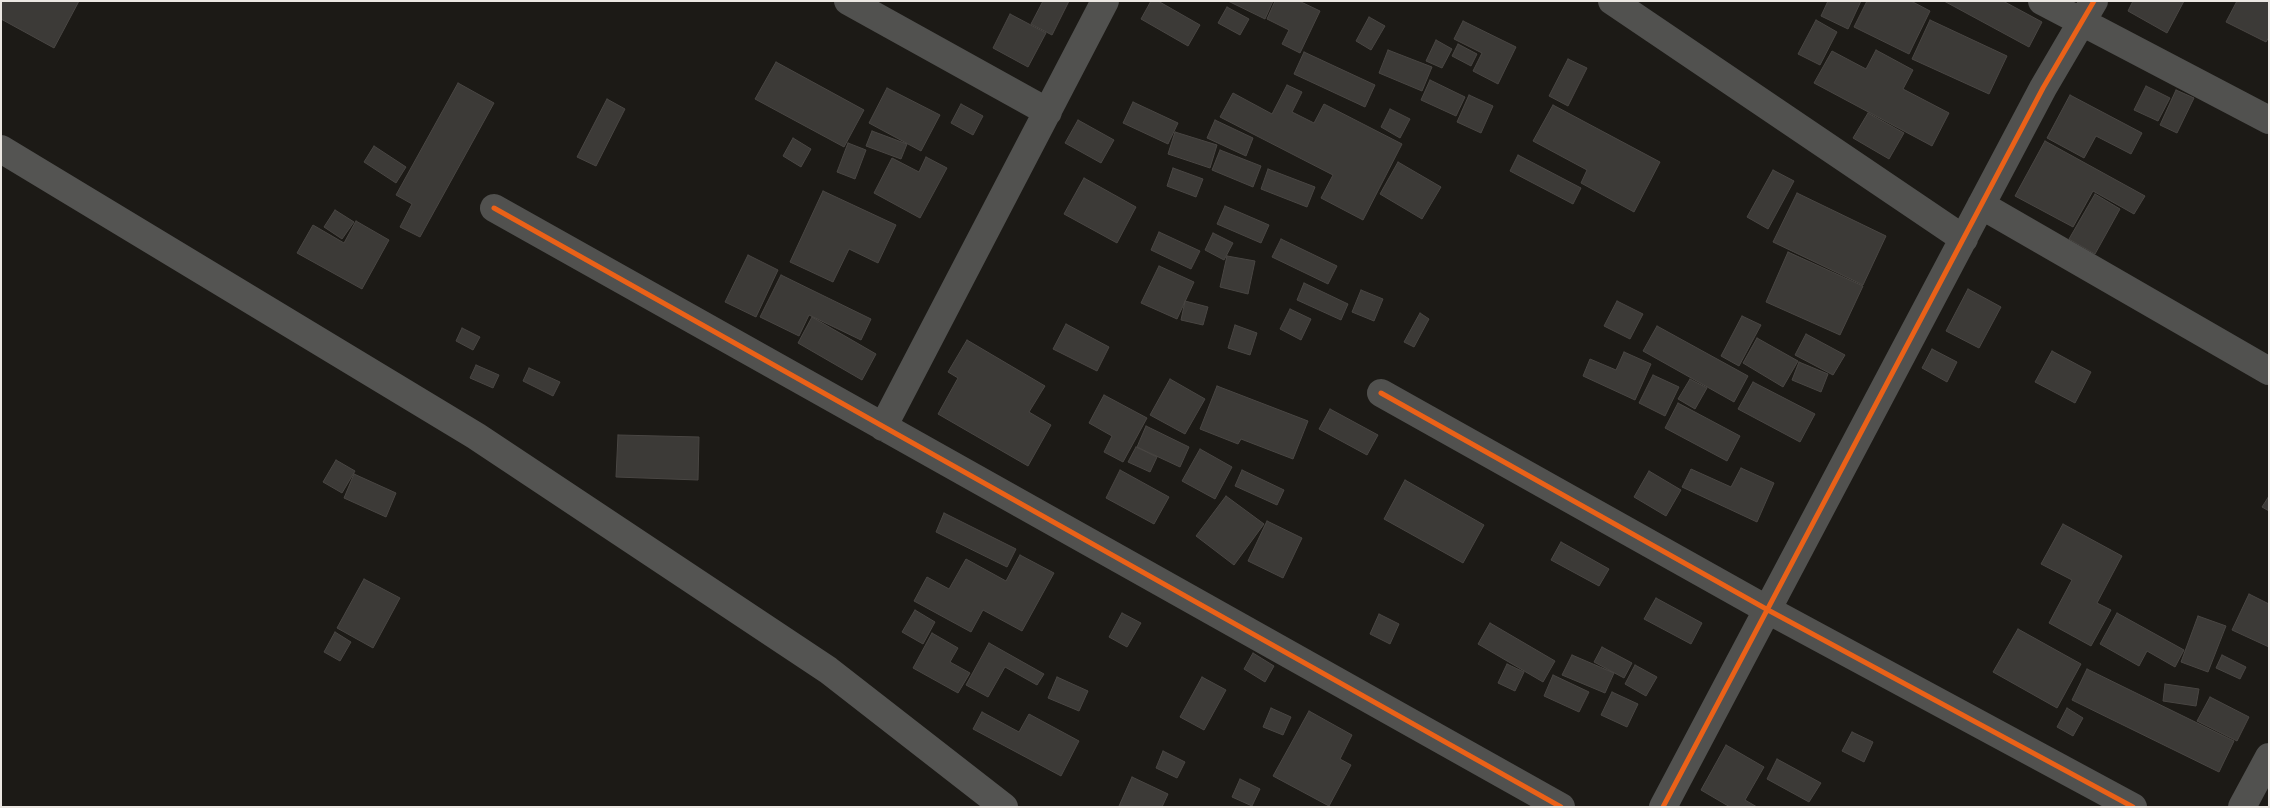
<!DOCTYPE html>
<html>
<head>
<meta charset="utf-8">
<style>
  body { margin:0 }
  #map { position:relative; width:2270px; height:808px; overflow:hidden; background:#1c1a16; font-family:"Noto Sans",sans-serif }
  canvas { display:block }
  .frame { position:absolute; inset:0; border:2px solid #ebe7e2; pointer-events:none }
</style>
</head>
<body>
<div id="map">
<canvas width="2270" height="808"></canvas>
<div class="frame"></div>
</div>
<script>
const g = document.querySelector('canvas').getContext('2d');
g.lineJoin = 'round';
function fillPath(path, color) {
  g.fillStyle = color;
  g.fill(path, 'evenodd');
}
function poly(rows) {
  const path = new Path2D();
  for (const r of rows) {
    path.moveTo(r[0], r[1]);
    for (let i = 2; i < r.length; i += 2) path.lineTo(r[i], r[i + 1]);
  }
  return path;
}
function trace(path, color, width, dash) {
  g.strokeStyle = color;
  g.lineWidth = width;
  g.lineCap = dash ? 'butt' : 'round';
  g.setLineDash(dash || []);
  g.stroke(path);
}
const building = poly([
  [1,1,79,1,54,48,1,19,1,1],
  [1043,1,1069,1,1052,35,1031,24,1043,1],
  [1151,1,1158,1,1200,25,1188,46,1141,19,1151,1],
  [1228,1,1273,1,1265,19,1228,1],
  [1275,1,1299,1,1320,11,1300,53,1282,44,1289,30,1267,19,1275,1],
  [1828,1,1861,1,1848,29,1821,16,1828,1],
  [1867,1,1911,1,1930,11,1909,54,1854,27,1867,1],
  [1944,1,2003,1,2042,22,2029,47,1944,1],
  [2133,1,2184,1,2167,33,2128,11,2133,1],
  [2237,1,2269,1,2269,37,2266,42,2226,22,2237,1],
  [1227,7,1249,19,1240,35,1218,23,1227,7],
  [1010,14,1046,33,1028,67,993,48,1010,14],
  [1369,17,1385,26,1371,50,1356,41,1369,17],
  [1816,20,1837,32,1820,65,1798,54,1816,20],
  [1930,20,2007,56,1989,94,1912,59,1930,20],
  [1463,21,1516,47,1498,84,1473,71,1482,53,1454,39,1463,21],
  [1436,40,1452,49,1442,68,1426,61,1436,40],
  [1458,44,1477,54,1471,66,1452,56,1458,44],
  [1388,50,1432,67,1422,91,1379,73,1388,50],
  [1876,50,1913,70,1903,89,1949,113,1932,146,1814,83,1832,51,1866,69,1876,50],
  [1304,52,1375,85,1365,107,1294,74,1304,52],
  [1568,59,1587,68,1568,106,1549,96,1568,59],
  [776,62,864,110,844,147,755,99,776,62],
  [1430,80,1465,97,1456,116,1421,100,1430,80],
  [458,83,494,103,420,237,400,227,412,204,396,195,458,83],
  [1287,85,1302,92,1292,112,1314,123,1324,104,1402,144,1363,220,1321,198,1333,175,1220,117,1233,93,1272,114,1287,85],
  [2146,86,2170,98,2158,121,2134,110,2146,86],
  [887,88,940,115,921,151,869,123,887,88],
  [2176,90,2194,98,2177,133,2160,125,2176,90],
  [1469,95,1493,106,1481,133,1457,122,1469,95],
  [2070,95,2142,133,2131,154,2096,136,2084,158,2047,138,2070,95],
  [607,99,625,109,596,166,577,157,607,99],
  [1133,102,1178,123,1168,144,1123,123,1133,102],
  [961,104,983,116,973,135,951,123,961,104],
  [1553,105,1660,162,1634,212,1581,183,1587,170,1533,141,1553,105],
  [1390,109,1410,119,1400,138,1381,127,1390,109],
  [1868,113,1904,133,1889,159,1853,138,1868,113],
  [1078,120,1114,140,1101,163,1065,143,1078,120],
  [1215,120,1253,138,1246,156,1207,138,1215,120],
  [872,131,907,144,901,159,866,146,872,131],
  [1175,132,1217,145,1210,168,1168,154,1175,132],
  [793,138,811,149,801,167,783,156,793,138],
  [2045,141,2145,196,2134,214,2093,191,2073,227,2015,196,2045,141],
  [848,143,866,150,855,179,837,172,848,143],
  [374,146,406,167,396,183,364,162,374,146],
  [1220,150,1261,166,1253,187,1212,170,1220,150],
  [1518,155,1581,188,1573,204,1510,171,1518,155],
  [926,157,947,168,920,218,874,193,892,158,919,172,926,157],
  [1398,162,1441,187,1422,219,1380,194,1398,162],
  [1173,168,1203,179,1196,197,1167,186,1173,168],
  [1268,169,1315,187,1307,207,1261,189,1268,169],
  [1773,170,1794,181,1768,229,1747,217,1773,170],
  [1084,178,1136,207,1117,243,1064,214,1084,178],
  [823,191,896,225,878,263,849,249,833,282,790,262,823,191],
  [1797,193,1886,236,1863,285,1773,242,1797,193],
  [2095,194,2120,209,2095,254,2069,239,2095,194],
  [1225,206,1269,225,1261,243,1217,224,1225,206],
  [335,210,354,222,342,239,324,227,335,210],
  [356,221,389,240,362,289,297,253,313,225,344,243,356,221],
  [1159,232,1200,251,1191,269,1151,250,1159,232],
  [1213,233,1233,243,1224,260,1205,250,1213,233],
  [1281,239,1337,266,1328,284,1272,257,1281,239],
  [1788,252,1863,286,1840,335,1766,302,1788,252],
  [748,255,778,270,756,317,725,302,748,255],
  [1227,256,1255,261,1248,294,1220,287,1227,256],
  [1159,266,1194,282,1177,319,1141,303,1159,266],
  [781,275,871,319,861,340,809,315,799,336,760,317,781,275],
  [1304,283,1348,304,1341,320,1297,300,1304,283],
  [1968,289,2001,307,1979,348,1946,331,1968,289],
  [1361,290,1383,299,1374,321,1352,312,1361,290],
  [1185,301,1208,307,1203,325,1181,320,1185,301],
  [1617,301,1643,314,1630,339,1604,326,1617,301],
  [1290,309,1311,319,1301,340,1280,329,1290,309],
  [1420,313,1429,319,1414,347,1404,342,1420,313],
  [1742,316,1761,325,1739,366,1721,356,1742,316],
  [812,317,876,354,862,380,798,343,812,317],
  [1066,324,1109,347,1097,371,1053,349,1066,324],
  [1235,325,1257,333,1250,355,1228,348,1235,325],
  [1657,326,1748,376,1734,402,1643,351,1657,326],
  [462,328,480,337,473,350,456,341,462,328],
  [1806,334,1845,355,1833,375,1795,355,1806,334],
  [1757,338,1798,361,1783,387,1743,363,1757,338],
  [967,340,1045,386,1029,412,1051,425,1028,466,938,414,958,378,948,372,967,340],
  [1932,349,1957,362,1947,382,1922,368,1932,349],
  [2052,351,2091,372,2075,403,2035,382,2052,351],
  [1624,352,1651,364,1635,400,1583,376,1590,359,1616,370,1624,352],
  [1799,362,1828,374,1821,392,1792,380,1799,362],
  [476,365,499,375,493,388,470,378,476,365],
  [529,368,560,382,553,396,523,381,529,368],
  [1653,375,1679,387,1665,416,1639,403,1653,375],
  [1170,379,1205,399,1185,434,1150,415,1170,379],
  [1690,379,1707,388,1695,409,1678,399,1690,379],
  [1753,382,1815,414,1800,442,1738,409,1753,382],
  [1217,386,1308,421,1293,459,1241,439,1238,444,1200,429,1217,386],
  [1104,395,1147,418,1123,462,1104,452,1112,436,1089,423,1104,395],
  [1678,403,1740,436,1727,461,1665,428,1678,403],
  [1330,409,1378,435,1367,455,1319,429,1330,409],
  [1146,426,1189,447,1180,467,1137,447,1146,426],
  [618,435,699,437,698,480,616,477,618,435],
  [1136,447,1157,457,1150,472,1128,462,1136,447],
  [1200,449,1232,467,1215,499,1182,481,1200,449],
  [336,460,355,471,342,493,323,482,336,460],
  [1741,468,1774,483,1757,522,1682,487,1691,469,1731,487,1741,468],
  [1120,470,1169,497,1154,524,1106,498,1120,470],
  [1242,470,1284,490,1277,505,1235,486,1242,470],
  [1649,471,1681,490,1666,516,1634,497,1649,471],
  [354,474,396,493,386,517,344,498,354,474],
  [1405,480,1484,525,1463,563,1384,519,1405,480],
  [1226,496,1264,524,1234,565,1196,536,1226,496],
  [2269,496,2269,511,2262,507,2269,496],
  [944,513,1016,549,1007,567,936,532,944,513],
  [1267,521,1302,538,1283,578,1248,561,1267,521],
  [2063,524,2122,556,2097,603,2111,610,2091,646,2049,623,2072,580,2041,564,2063,524],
  [1561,542,1609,569,1599,586,1551,560,1561,542],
  [1020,555,1054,573,1022,631,983,610,971,632,914,601,927,577,949,589,966,559,1006,581,1020,555],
  [364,579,400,598,373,648,337,628,364,579],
  [2249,594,2269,604,2269,647,2232,630,2249,594],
  [1656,598,1702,623,1691,644,1644,619,1656,598],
  [915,610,935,622,923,644,902,632,915,610],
  [1122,613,1141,623,1127,647,1109,637,1122,613],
  [2117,613,2184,650,2175,667,2147,651,2139,666,2100,644,2117,613],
  [1379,614,1399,624,1390,644,1370,634,1379,614],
  [2198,616,2226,626,2208,672,2181,662,2198,616],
  [1490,623,1555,661,1543,682,1478,644,1490,623],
  [2018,629,2081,664,2057,708,1993,672,2018,629],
  [335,632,351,642,340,661,324,652,335,632],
  [932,633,958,648,950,662,970,673,958,693,913,668,932,633],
  [989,643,1044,674,1037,685,1005,667,988,697,966,685,989,643],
  [1602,647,1632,663,1624,678,1594,662,1602,647],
  [1253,653,1274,666,1265,682,1244,669,1253,653],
  [1572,655,1614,673,1605,693,1562,675,1572,655],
  [2222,655,2246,667,2240,679,2216,668,2222,655],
  [1507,664,1524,672,1515,691,1498,683,1507,664],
  [1635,665,1657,677,1646,696,1625,684,1635,665],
  [2087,669,2234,741,2219,772,2072,700,2087,669],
  [1553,675,1589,692,1579,712,1544,696,1553,675],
  [1057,677,1088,691,1079,711,1048,698,1057,677],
  [1202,677,1226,690,1204,730,1180,717,1202,677],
  [2165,684,2199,689,2196,706,2163,701,2165,684],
  [1612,692,1638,704,1627,727,1601,715,1612,692],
  [2210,697,2249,717,2237,741,2197,721,2210,697],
  [1271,708,1291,717,1283,735,1263,727,1271,708],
  [2067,708,2083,718,2073,736,2057,727,2067,708],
  [1309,711,1352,735,1340,759,1351,765,1329,806,1273,776,1309,711],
  [982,712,1019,732,1029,714,1079,741,1061,776,973,729,982,712],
  [1852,732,1873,742,1864,762,1842,751,1852,732],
  [1726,745,1764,767,1745,800,1757,807,1730,807,1701,790,1726,745],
  [1163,751,1185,762,1177,778,1156,768,1163,751],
  [1777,759,1821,783,1809,802,1767,779,1777,759],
  [1132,777,1168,794,1162,807,1119,806,1132,777],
  [1240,779,1260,789,1252,806,1232,797,1240,779]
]);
const street = poly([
  [848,1,1048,112],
  [1612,1,1964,239],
  [2042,1,2269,120],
  [1981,205,2269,371],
  [494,208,1561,807],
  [1381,393,1768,610,2133,807],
  [883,427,1105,1],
  [1663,807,2043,88,2094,1],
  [2242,807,2269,757]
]);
const secondary = poly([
  [1,149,476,436,828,670,1004,807]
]);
const cycleway = poly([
  [494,208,1561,807],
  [1381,393,1768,610,2133,807],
  [1663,807,2043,88,2094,1]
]);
fillPath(building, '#3c3a37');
trace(building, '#494643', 1);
trace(street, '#51514f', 28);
trace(secondary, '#545452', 28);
trace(cycleway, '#ea6118', 5);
</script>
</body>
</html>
